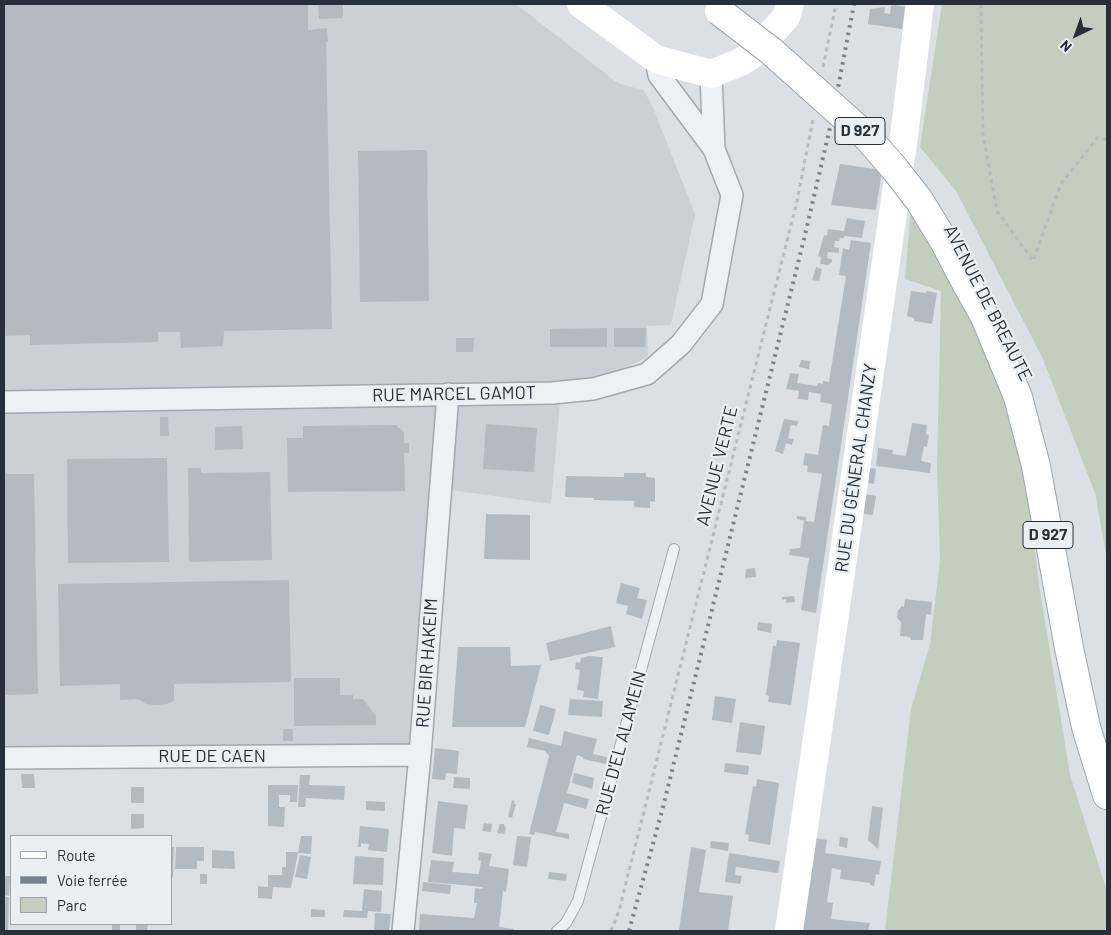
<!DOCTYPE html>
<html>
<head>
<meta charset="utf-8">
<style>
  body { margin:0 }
  #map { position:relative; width:1111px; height:935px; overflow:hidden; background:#dce0e5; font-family:Barlow,sans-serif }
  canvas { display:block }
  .frame { position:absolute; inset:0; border:5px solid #27303a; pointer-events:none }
  .legend { position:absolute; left:10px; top:835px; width:162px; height:90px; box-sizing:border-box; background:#ebeff3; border:1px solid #9da3a9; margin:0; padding:6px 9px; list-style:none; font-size:15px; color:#27303a }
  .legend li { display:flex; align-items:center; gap:10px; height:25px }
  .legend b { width:25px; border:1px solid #9da3a9 }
  .north { position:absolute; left:1051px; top:10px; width:50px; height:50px; -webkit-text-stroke:4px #ebeff3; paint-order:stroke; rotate:222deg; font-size:14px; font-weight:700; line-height:20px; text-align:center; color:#27303a }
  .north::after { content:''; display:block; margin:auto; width:18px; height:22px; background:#27303a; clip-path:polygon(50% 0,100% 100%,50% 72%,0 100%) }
</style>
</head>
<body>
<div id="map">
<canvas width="1111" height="935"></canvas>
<div class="frame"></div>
<ul class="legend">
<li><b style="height:6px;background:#fff"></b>Route</li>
<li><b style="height:6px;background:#77818d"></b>Voie ferrée</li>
<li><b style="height:14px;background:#c3cebe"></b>Parc</li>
</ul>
<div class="north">N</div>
</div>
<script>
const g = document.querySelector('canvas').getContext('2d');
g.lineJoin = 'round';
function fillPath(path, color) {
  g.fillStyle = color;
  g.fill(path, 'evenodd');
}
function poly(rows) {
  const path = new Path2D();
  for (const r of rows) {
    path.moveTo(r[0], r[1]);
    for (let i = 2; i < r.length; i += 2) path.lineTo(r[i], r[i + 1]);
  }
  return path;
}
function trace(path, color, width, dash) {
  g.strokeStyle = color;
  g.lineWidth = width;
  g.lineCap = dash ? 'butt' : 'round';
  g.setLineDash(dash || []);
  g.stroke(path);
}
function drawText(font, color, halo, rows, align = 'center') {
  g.font = font + ' Barlow,sans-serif';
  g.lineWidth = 4.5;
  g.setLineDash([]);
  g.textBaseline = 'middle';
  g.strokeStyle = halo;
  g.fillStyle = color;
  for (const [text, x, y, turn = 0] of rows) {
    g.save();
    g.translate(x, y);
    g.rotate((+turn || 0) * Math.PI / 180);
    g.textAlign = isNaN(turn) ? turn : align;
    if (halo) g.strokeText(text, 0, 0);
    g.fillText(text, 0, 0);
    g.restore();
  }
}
const built = poly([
  [4,4,516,4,615,81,623,85,644,90,654,110,695,214,671,325,647,326,648,356,560,402,551,504,451,490,430,763,4,753]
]);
const green = poly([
  [942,4,1107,4,1107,560,1095,493,1042,357,956,191,920,147],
  [911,206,955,280,1008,403,1027,490,1040,591,1070,775,1107,891,1107,931,885,931,911,709,930,644,940,561,937,468,941,291,905,279]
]);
const building = poly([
  [4,4,308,4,308,30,327,28,328,42,326,42,332,329,224,331,223,346,181,348,180,332,158,332,158,342,30,345,30,335,4,336],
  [318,4,343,4,343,18,319,19],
  [895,5,905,7,902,29,868,24,870,9,885,7,884,13,890,14,891,6],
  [427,150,429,301,360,302,358,151],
  [840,164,882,170,876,210,831,205],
  [847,218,865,221,862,238,844,236,844,238,840,238,839,241,835,241,834,247,839,248,839,253,828,252,827,258,832,259,832,262,828,265,820,264,821,257,818,256,824,235,827,236,828,229,844,231],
  [851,240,871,243,816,613,801,610,809,558,789,555,790,549,800,548,804,521,814,522,822,474,807,472,808,466,803,465,805,453,818,455,823,425,829,426,832,404,820,402,821,394,809,392,808,400,798,399,799,391,786,389,790,373,799,374,797,383,817,386,818,383,823,384,823,381,829,382,846,276,839,275,843,248,849,250],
  [816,267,822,269,819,281,812,280],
  [911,291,926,293,927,291,937,293,932,324,914,321,914,318,907,316],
  [607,328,607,347,550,347,550,329],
  [614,328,646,328,645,347,614,347],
  [456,338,474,338,473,352,456,352],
  [801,360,810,361,809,369,799,367],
  [160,417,168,417,169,436,160,436],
  [784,419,798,421,797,426,791,425,788,438,794,439,792,445,786,443,783,454,775,451],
  [912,423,927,425,926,434,929,435,927,447,924,446,921,461,931,463,930,473,876,466,878,448,893,450,892,454,906,456],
  [486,424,537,428,534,472,483,469],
  [396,425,404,432,404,443,409,443,409,453,404,453,405,491,288,492,287,438,303,438,303,426],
  [242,426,243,449,215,450,215,427],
  [167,458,169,562,68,563,67,459],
  [188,468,201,468,201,473,270,472,272,560,189,562],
  [869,468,876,469,874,484,867,483],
  [624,473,646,473,646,477,655,478,655,502,650,501,650,508,634,507,634,501,594,500,594,498,565,497,566,476,624,477],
  [4,474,34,474,38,694,4,695],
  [865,494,876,496,873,515,862,514],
  [486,514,530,515,530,560,484,559],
  [797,516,806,517,806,521,797,519],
  [755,568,756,577,745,578,746,569],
  [289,580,291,682,174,684,174,701,167,704,156,705,146,704,138,699,120,700,120,684,60,686,58,584],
  [621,583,640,588,637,598,647,600,642,619,626,614,628,606,616,603],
  [794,596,795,602,786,603,786,599,782,600,782,597],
  [905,599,932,602,931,615,926,614,923,640,911,640,910,637,900,636,901,622,897,618,898,610,902,606,904,607],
  [758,622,772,624,771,633,757,630],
  [611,626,615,647,550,661,546,643],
  [777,640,800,643,791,705,768,702,769,696,766,695,773,646,776,646],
  [458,647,510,647,511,666,541,665,525,727,452,727],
  [589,656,603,657,598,699,583,697,584,691,577,690,580,670,575,669,576,662,580,663,581,658],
  [294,678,340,678,340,695,353,695,353,699,363,699,376,716,376,725,294,726],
  [715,696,736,699,732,723,712,720],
  [570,699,603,701,602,717,568,715],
  [540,705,556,709,549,735,533,731],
  [740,722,765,726,761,755,736,752],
  [283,729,293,729,293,741,283,741],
  [564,731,597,739,593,754,607,757,606,764,583,759,583,757,577,755,567,793,589,799,586,809,564,803,556,832,569,834,569,839,535,832,534,835,529,834,549,756,545,751,527,747,529,738,561,746],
  [435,748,459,751,457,774,446,773,445,780,432,779],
  [725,763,749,766,748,775,724,772],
  [574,773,594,778,592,789,572,783],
  [21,774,34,774,35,788,22,788],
  [300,775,310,775,309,785,345,786,344,800,306,798,305,807,298,807],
  [454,777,470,778,470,789,453,788],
  [757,779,779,783,770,845,748,841,749,835,745,834,753,786,756,787],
  [268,785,298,785,297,802,290,802,290,795,279,795,279,807,285,807,284,827,268,826],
  [131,787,144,787,144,803,131,803],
  [512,800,515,801,514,804,516,804,512,818,508,817],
  [366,801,385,802,385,811,366,810],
  [438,801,468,805,465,829,454,828,452,856,432,853],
  [872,806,883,808,878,849,868,840],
  [131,814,144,814,144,828,131,829],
  [484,823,492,824,491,832,482,831],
  [500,824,504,824,506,829,504,834,497,833],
  [360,826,389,829,387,852,368,850,369,844,361,843,361,847,358,847],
  [301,836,312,836,311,854,298,853,291,888,273,887,272,899,258,898,258,886,268,887,268,875,282,875,282,867,286,867,286,852,298,852],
  [517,836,531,837,527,867,513,865],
  [840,837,848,838,847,848,839,846],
  [815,838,827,840,825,853,881,861,879,875,876,874,874,886,870,885,870,883,840,879,841,870,832,868,827,902,833,903,831,919,870,923,868,931,802,931],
  [711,841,729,843,728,851,710,848],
  [171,847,174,847,173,877,171,876],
  [176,847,204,847,204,861,197,861,197,869,175,869],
  [691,847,706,850,699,892,733,896,728,931,679,931],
  [212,850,234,851,235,869,212,868],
  [479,852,492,854,489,866,509,869,506,892,503,891,499,927,514,929,514,931,419,931,420,914,474,918,477,903,474,903,475,888,483,889,483,887,428,882,431,860,454,862,452,872,479,874,481,861,478,860],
  [729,853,780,861,778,873,736,867,735,875,742,876,740,884,725,882],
  [300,855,311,857,307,879,295,877],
  [355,856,384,858,383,885,353,884],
  [549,872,567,874,566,881,548,879],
  [200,874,207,874,207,884,200,884],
  [4,876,10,876,9,896,4,895],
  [423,882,451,885,450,894,422,891],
  [364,889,382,891,381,912,368,911,367,918,343,917,344,910,362,911],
  [4,897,9,897,8,931,4,931],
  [311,909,325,910,325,917,311,917],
  [375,913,391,914,389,931,374,931],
  [112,924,120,924,120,931,112,931],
  [136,924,148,924,147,931,136,931]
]);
const path = poly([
  [981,4,983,135,997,211,1033,261,1061,184,1098,137,1107,140],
  [823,67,836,4],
  [611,931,619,911,755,368,797,201,813,119]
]);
const lane = poly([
  [557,931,566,923,578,901,674,549]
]);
const street = poly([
  [656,59,659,75,714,149],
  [4,402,552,393,593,389,647,374,681,344,712,304,732,195,714,149,711,74],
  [4,758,420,755],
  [403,931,420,755,448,394]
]);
const secondary = poly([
  [581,4,656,59,711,74,741,62,752,55,786,17,790,4],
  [789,931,903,144,920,4]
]);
const primary = poly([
  [966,283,985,317,1018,397,1036,466,1069,648,1086,727,1107,795]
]);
const rail = poly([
  [629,931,662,811,804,239,832,119,854,4]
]);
const primaryBridge = poly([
  [719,11,771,51,867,137,894,168,919,200,944,241,966,283]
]);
const shields = [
  [860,131,50],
  [1048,535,50]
];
const shieldNames = [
  ["D 927",860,131],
  ["D 927",1048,535]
];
const streetNames = [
  ["AVENUE DE BREAUTE",988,303,63],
  ["RUE MARCEL GAMOT",454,394,-1],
  ["AVENUE VERTE",717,466,-76],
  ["RUE DU GÉNERAL CHANZY",856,468,-82],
  ["RUE BIR HAKEIM",427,663,-86],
  ["RUE D'EL ALAMEIN",621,743,-75],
  ["RUE DE CAEN",212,756]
];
fillPath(built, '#cad0d6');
fillPath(green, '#c3cebe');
fillPath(building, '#b4bac1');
trace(lane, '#a2a8ae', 12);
trace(street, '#a2a8ae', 24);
trace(primary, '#9ca6b0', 30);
trace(path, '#b6bbc0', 3, [4, 4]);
trace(lane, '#eef1f4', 10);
trace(street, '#eef1f4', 21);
trace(secondary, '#fff', 28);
trace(primary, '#fff', 28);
trace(rail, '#77818d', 4, [2.5, 5]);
trace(primaryBridge, '#9ca6b0', 30, []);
trace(primaryBridge, '#fff', 28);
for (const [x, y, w] of shields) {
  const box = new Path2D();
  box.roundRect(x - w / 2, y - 13.5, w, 27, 4);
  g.fillStyle = '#ebeff3';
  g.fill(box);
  trace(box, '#27303a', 1);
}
drawText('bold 16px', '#27303a', null, shieldNames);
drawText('18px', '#27303a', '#ebeff3', streetNames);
</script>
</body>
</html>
